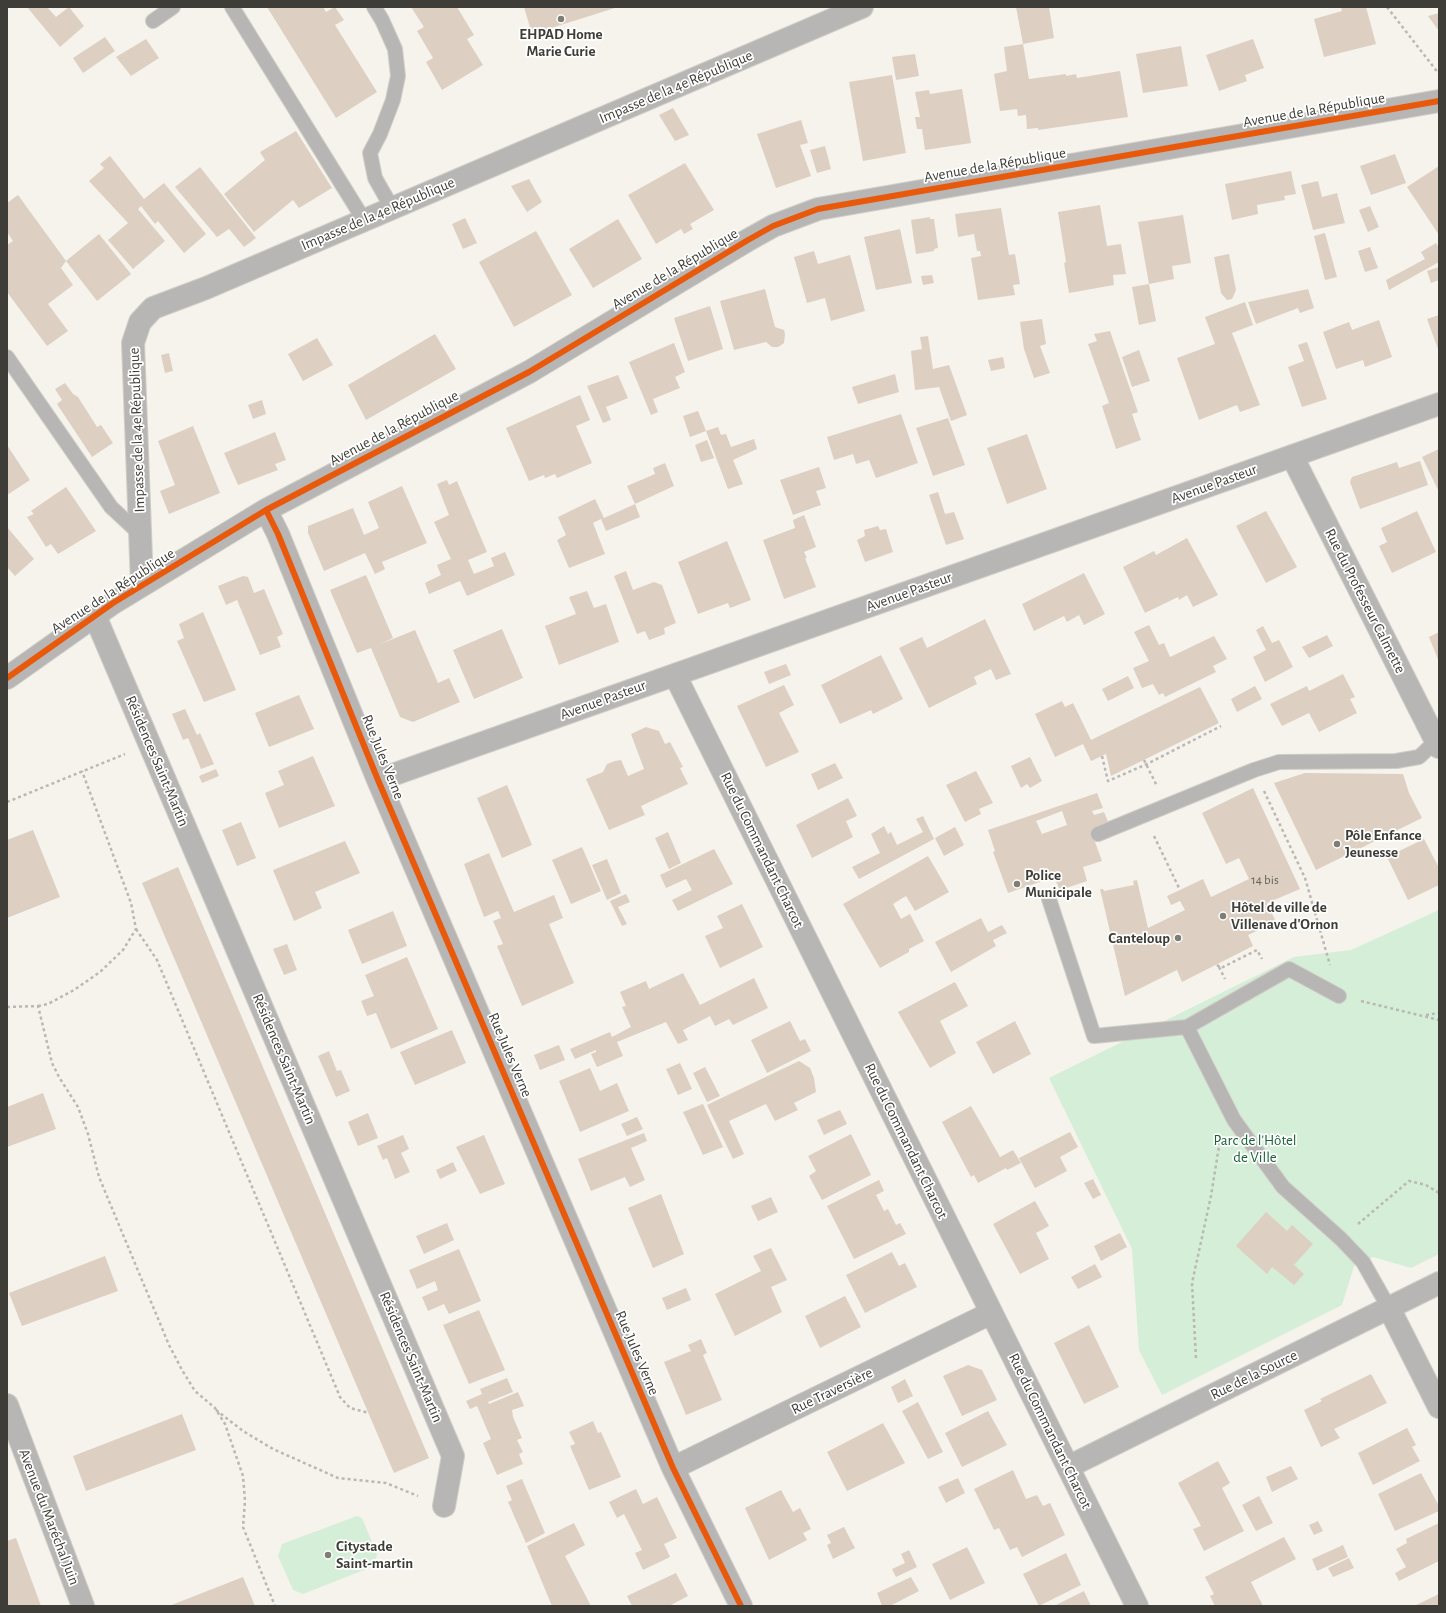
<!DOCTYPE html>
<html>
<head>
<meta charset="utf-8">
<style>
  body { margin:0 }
  #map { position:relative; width:1446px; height:1613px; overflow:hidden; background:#f5f3eb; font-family:"Alegreya Sans",sans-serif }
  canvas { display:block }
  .frame { position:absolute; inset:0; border:8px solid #3e3d37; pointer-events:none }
</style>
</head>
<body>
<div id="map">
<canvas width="1446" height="1613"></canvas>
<div class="frame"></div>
</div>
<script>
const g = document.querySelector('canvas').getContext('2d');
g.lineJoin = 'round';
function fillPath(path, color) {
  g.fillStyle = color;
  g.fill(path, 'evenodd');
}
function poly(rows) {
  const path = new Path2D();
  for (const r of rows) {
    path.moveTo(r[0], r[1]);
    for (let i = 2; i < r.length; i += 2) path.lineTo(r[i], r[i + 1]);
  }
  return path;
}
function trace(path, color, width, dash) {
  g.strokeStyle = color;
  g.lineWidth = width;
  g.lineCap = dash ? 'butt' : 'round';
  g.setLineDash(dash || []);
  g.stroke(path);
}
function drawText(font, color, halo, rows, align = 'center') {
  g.font = font + ' "Alegreya Sans",sans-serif';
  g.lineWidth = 3.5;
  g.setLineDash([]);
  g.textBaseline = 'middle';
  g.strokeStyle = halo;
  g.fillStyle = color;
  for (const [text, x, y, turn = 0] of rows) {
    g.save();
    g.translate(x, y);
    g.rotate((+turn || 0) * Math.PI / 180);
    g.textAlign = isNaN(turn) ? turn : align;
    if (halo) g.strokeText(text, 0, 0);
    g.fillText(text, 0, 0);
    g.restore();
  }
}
const green = poly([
  [1439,910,1439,1254,1411,1268,1373,1257,1354,1266,1342,1305,1162,1395,1139,1350,1132,1249,1049,1078,1294,957,1351,950],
  [357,1516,362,1518,377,1554,374,1566,303,1594,293,1590,278,1556,282,1544]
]);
const building = poly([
  [27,7,47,7,56,17,69,7,84,26,60,47],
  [267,7,323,7,326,12,335,7,344,20,335,25,377,92,336,118],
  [411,7,457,7,474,35,467,39,483,65,442,90,426,62,433,58,417,31,424,27],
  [524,7,614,7,615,8,532,34],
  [1016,7,1049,7,1054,38,1023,44,1029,79,1066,74,1066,76,1076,74,1077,78,1120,71,1128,117,1038,130,1038,128,1027,129,1026,115,1018,116,1017,109,1000,111,994,74,1007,71,1004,47,1023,44],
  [1341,7,1366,7,1376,44,1324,57,1314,19,1342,11],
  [1439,13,1439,31,1428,16],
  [105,37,115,51,83,73,73,58],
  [146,39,159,58,131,76,116,57],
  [1253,39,1264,68,1245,75,1247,81,1219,91,1206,55],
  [1181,46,1188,86,1143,93,1136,54],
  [915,54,919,76,896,80,892,57],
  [892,75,906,153,863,161,849,82],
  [962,89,971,143,925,150,922,129,917,129,915,117,920,117,915,92,929,90,930,94],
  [673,108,689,135,675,141,659,115],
  [801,120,808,143,800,145,811,176,776,188,757,134],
  [296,131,332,188,299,208,293,200,254,232,224,194,265,160,260,152],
  [825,146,831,169,817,173,810,150],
  [1395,154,1406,183,1371,195,1360,166],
  [110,156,144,199,164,183,206,234,184,253,158,221,155,224,141,206,138,209,165,241,133,269,108,240,128,223,89,181,104,168,100,164],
  [685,163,714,210,690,224,693,229,684,234,681,229,656,244,628,195],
  [1439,166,1439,235,1407,187],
  [200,167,256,238,244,247,229,229,217,237,175,187],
  [1291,171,1296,194,1284,196,1285,200,1257,205,1258,214,1232,220,1225,184],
  [529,179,542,202,527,212,511,186],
  [1318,181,1322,197,1337,193,1345,223,1313,230,1301,185],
  [18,195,66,261,61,268,73,285,48,304,68,331,47,346,7,292,7,245,13,241,7,232,7,203],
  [1100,205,1107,246,1121,244,1126,274,1113,275,1114,285,1069,293,1064,263,1066,262,1058,212],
  [1370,206,1379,227,1368,232,1359,210],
  [1001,208,1009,255,1015,254,1020,284,1013,285,1015,295,978,300,971,258,981,256,980,251,977,251,974,234,958,237,955,214],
  [1183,215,1191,263,1172,266,1174,279,1149,284,1138,222],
  [930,217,930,219,934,219,938,248,934,249,934,251,916,254,911,220],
  [465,218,477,243,463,249,452,224],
  [618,219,642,259,593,288,569,249],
  [900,229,912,283,876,290,864,237],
  [536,231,572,295,514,327,479,262],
  [1325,233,1337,277,1325,280,1314,236],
  [99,234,131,274,97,301,66,261],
  [1436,243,1439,248,1439,262,1389,290,1386,280,1425,259,1421,252],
  [1370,247,1378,268,1365,272,1358,251],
  [814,251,818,264,850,255,865,311,831,321,825,298,807,303,794,257],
  [1229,254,1236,290,1232,299,1227,300,1221,293,1214,257],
  [1439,267,1439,280,1431,283,1427,271],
  [932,275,934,283,923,285,921,276],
  [1149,284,1156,321,1139,325,1132,287],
  [765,289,775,327,784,330,785,334,784,343,778,347,772,347,766,342,734,350,720,301],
  [1308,289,1314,308,1300,313,1298,308,1256,324,1248,302],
  [1245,302,1253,325,1232,333,1260,405,1240,412,1237,405,1199,420,1177,358,1215,344,1205,317],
  [710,306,723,349,688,361,674,318],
  [1439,315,1439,352,1427,319],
  [1042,319,1046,344,1040,346,1050,373,1034,378,1024,349,1020,322],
  [1379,320,1392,357,1365,367,1363,360,1336,369,1323,332,1349,322,1352,330],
  [1110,331,1138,412,1132,414,1141,440,1116,449,1102,406,1109,403,1088,344,1097,341,1094,334],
  [435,334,456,369,366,420,348,385],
  [928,336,933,369,949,365,967,415,951,421,939,387,915,390,911,351,922,349,920,337],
  [317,338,333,365,303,381,288,354],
  [1307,342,1327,399,1302,407,1288,367,1304,361,1298,345],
  [674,343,685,372,675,377,680,388,653,399,658,412,651,415,629,362],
  [1139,350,1150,381,1132,387,1122,357],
  [169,353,173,371,165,373,161,355],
  [1003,357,1005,368,991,371,988,360],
  [895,374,899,392,858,404,852,387],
  [618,375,628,398,606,407,611,420,603,423,587,386],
  [65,383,73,394,78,397,97,427,101,425,113,443,92,457,57,404,62,400,55,389],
  [580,395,590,420,576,426,592,463,557,478,555,474,545,478,544,475,529,481,506,428],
  [262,400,266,414,253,419,248,405],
  [698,411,706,431,690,437,683,416],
  [901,414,918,463,876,478,869,460,856,464,853,454,834,460,827,437],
  [948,418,965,465,933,476,916,428],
  [193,426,220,493,169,514,160,491,175,485,158,441],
  [718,427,721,435,726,434,731,447,754,439,757,449,733,460,743,484,728,489,706,431],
  [275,432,286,460,275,464,278,470,238,485,224,453],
  [1027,434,1047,489,1007,504,987,448],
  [707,440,714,458,701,462,695,445],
  [7,445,30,480,7,495],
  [1439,449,1439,492,1422,457],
  [1420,461,1428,485,1360,509,1350,482,1352,477,1397,462,1399,468],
  [665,463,674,486,635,504,627,486,655,474,653,468],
  [819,467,826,488,816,491,821,505,793,515,780,480],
  [447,480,449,485,457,481,487,552,468,560,474,574,494,566,491,558,505,552,515,575,467,596,460,581,429,594,425,583,441,575,437,565,451,559,434,522,449,515,437,484],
  [402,486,427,543,382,562,385,569,375,574,365,553,324,571,308,533,308,526,353,508,364,535,379,528,368,502],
  [66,487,96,531,58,554,51,544,46,547,27,517,34,514,31,511,41,504],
  [938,492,945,514,954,512,964,539,946,545,929,495],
  [595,499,604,518,635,504,640,517,606,531,601,519,593,523,605,554,569,568,557,540,566,535,558,517],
  [1266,511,1297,567,1266,583,1236,526],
  [1417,511,1436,552,1392,573,1379,546,1387,542,1381,528],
  [804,515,816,547,804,552,807,558,805,558,816,587,784,599,763,540,795,528,793,520],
  [878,526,880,530,886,529,893,552,865,562,857,540,865,536,864,530],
  [7,527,34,559,15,576,7,567],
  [1187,538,1218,595,1193,607,1187,595,1179,600,1178,597,1145,613,1123,567,1154,551,1156,555],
  [727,541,751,600,730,608,728,603,698,614,678,562],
  [626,571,633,590,654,582,662,585,676,623,664,628,665,634,649,640,645,631,637,634,614,576],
  [1084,573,1105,614,1084,625,1079,615,1067,622,1064,616,1034,631,1022,604],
  [366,575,393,638,378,645,415,630,438,683,449,678,460,702,413,722,400,717,371,648,357,653,330,590],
  [243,576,248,577,254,593,264,589,283,634,277,637,281,647,260,655,237,600,226,605,218,586],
  [587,591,594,608,606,604,619,642,559,665,545,626,576,614,569,597],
  [203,612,236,690,204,702,177,641,184,638,179,624],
  [985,619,1011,674,996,680,991,669,974,677,977,684,929,708,899,648,922,637,927,648],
  [1149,625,1159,645,1164,643,1170,657,1214,636,1227,659,1213,666,1216,672,1165,697,1163,693,1159,695,1153,684,1142,688,1133,668,1149,661,1134,632],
  [1263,626,1272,643,1279,640,1293,667,1265,682,1253,657,1266,650,1256,630],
  [502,629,523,678,474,699,453,650],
  [1439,632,1439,662,1429,637],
  [1327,635,1333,646,1309,658,1302,647],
  [881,655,903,699,873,714,871,710,840,724,821,685],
  [786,664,791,675,769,684,764,672],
  [1343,674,1355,697,1350,699,1357,713,1319,732,1309,713,1282,726,1270,704,1307,686,1309,691],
  [1128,676,1134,688,1108,701,1102,689],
  [784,685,794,705,779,713,799,752,766,767,737,706],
  [1255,686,1262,699,1237,712,1231,699],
  [1200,687,1219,723,1111,776,1106,754,1091,761,1083,744,1055,757,1035,714,1062,701,1065,707,1073,703,1091,740],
  [299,695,314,729,269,747,255,713],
  [185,709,197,735,200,733,214,764,201,769,188,738,183,740,172,714],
  [646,727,659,731,665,744,670,742,683,767,680,768,688,784,641,806,645,815,609,830,586,779,603,772,607,764,615,761,621,760,628,776,644,769,631,734],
  [313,756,335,806,279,828,265,793,284,785,278,771],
  [1030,757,1042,781,1030,788,1027,784,1021,788,1011,766],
  [835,763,843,778,818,790,811,774],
  [216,769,219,776,202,783,199,776],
  [976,771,993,803,979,809,981,814,965,822,946,785],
  [1305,773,1403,774,1409,793,1422,818,1316,870,1274,783],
  [507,785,532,845,502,858,477,798],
  [1253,788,1300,889,1267,903,1276,922,1248,935,1253,946,1182,982,1177,970,1125,996,1100,889,1103,889,1104,891,1134,885,1133,881,1137,880,1148,928,1185,910,1180,901,1171,905,1167,896,1180,890,1203,879,1211,897,1249,879,1239,858,1226,864,1202,813],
  [1097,793,1103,808,1092,811,1094,815,1104,812,1109,824,1091,831,1102,861,1083,867,1087,881,1060,890,1054,877,1008,893,993,852,995,851,988,830],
  [1062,811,1067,825,1042,834,1036,821],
  [848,798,857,816,846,821,853,837,812,858,796,825],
  [923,816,934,839,859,879,852,867,880,853,871,834,884,826,888,834,891,832,897,845,923,832,916,819],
  [241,822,256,858,237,866,222,830],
  [955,827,964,845,944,856,935,838],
  [33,830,60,897,7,918,7,840],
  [668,832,681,863,669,869,655,838],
  [1424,839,1439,868,1439,885,1408,900,1387,857],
  [345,841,360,873,315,892,322,908,294,921,273,870],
  [582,847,601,891,571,904,552,860],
  [714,849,733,884,678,911,672,900,692,890,686,879,666,888,660,875],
  [489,853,514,912,554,895,563,918,549,924,574,983,522,1006,497,946,503,944,493,921,501,918,498,911,484,917,464,864],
  [928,856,949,892,915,911,906,896,893,904,901,919,910,914,924,941,909,949,909,952,880,968,843,904],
  [607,859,621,893,607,900,592,865],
  [178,867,429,1458,394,1473,142,883],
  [626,894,630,902,618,907,627,924,622,926,610,901],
  [742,904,763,947,720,968,705,936,723,928,717,916],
  [393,911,407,946,362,964,348,930],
  [981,918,988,932,1002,925,1007,933,993,940,996,946,951,972,935,942],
  [287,944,297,970,284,975,273,949],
  [407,957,438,1029,391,1049,376,1013,367,1016,361,1001,374,996,365,975],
  [683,973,700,1005,754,978,768,1008,733,1025,729,1019,715,1026,710,1016,683,1030,688,1040,678,1044,666,1022,617,1042,623,1056,597,1067,591,1054,596,1052,596,1050,575,1059,570,1049,610,1032,612,1037,631,1027,622,1007,626,1006,620,992,646,981,649,989],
  [955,982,968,1006,940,1021,956,1053,930,1068,898,1012],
  [790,1021,800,1041,805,1039,811,1051,767,1073,751,1040],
  [1015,1021,1031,1054,993,1074,976,1042],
  [452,1030,466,1063,415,1085,400,1052],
  [559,1045,565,1060,540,1070,534,1055],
  [329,1051,337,1071,341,1070,350,1091,336,1097,318,1056],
  [799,1061,810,1068,814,1078,816,1092,794,1103,798,1110,775,1121,766,1104,729,1121,744,1154,733,1159,707,1105],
  [680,1063,692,1089,678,1095,666,1069],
  [705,1067,720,1096,707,1102,693,1073],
  [590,1068,600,1091,617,1083,629,1111,580,1132,559,1081],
  [43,1093,56,1129,7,1147,7,1107],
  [703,1104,723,1147,703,1155,683,1112],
  [971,1106,1000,1157,1013,1150,1021,1163,1007,1170,1006,1168,978,1183,974,1175,971,1177,942,1122],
  [840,1110,847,1124,824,1135,817,1120],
  [368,1113,378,1138,358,1146,348,1122],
  [637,1117,643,1129,627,1136,621,1124],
  [1070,1132,1078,1147,1060,1157,1067,1171,1035,1188,1019,1158],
  [644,1133,647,1141,631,1148,645,1180,630,1187,625,1177,591,1191,578,1159],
  [851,1134,871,1175,822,1200,809,1176,816,1171,808,1156],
  [403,1135,409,1149,401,1153,410,1172,395,1179,387,1158,383,1160,377,1146],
  [484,1135,505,1184,480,1194,456,1147],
  [453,1162,457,1171,440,1179,436,1170],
  [1093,1179,1101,1195,1093,1199,1084,1183],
  [879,1180,884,1191,876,1195,884,1211,888,1209,896,1225,900,1223,906,1234,854,1259,827,1206],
  [661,1194,684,1254,653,1268,628,1208],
  [771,1197,778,1212,758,1221,751,1206],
  [1035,1201,1049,1226,1036,1233,1049,1259,1020,1274,993,1224],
  [1266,1212,1287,1231,1292,1225,1313,1244,1294,1265,1304,1274,1294,1285,1272,1267,1267,1274,1236,1246],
  [447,1223,454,1240,424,1254,416,1236],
  [1120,1233,1127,1247,1101,1261,1094,1246],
  [771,1248,787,1280,771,1287,782,1312,735,1336,715,1294,761,1271,753,1256],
  [459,1249,481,1301,449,1314,444,1304,428,1311,422,1297,438,1290,435,1281,417,1289,409,1270],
  [892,1252,899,1266,905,1263,917,1287,865,1313,846,1275],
  [105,1256,118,1291,22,1326,9,1293],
  [1095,1264,1102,1277,1078,1289,1071,1277],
  [686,1288,691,1300,667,1310,662,1298],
  [845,1296,861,1327,820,1348,805,1316],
  [479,1310,505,1370,469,1384,443,1325],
  [1089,1325,1119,1387,1084,1404,1054,1343],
  [701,1339,707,1353,703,1355,722,1400,686,1415,664,1362,691,1351,688,1345],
  [968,1365,982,1370,997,1400,962,1416,943,1376],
  [1371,1374,1387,1403,1334,1429,1340,1438,1321,1447,1304,1410,1322,1401,1320,1399],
  [507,1378,513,1392,488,1402,489,1404,518,1392,524,1406,512,1410,513,1417,522,1438,517,1440,523,1452,519,1454,523,1464,497,1475,483,1443,491,1439,477,1406,470,1409,466,1401,482,1394,480,1389],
  [905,1379,913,1396,898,1403,891,1387],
  [918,1402,943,1452,928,1459,902,1411],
  [988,1411,1007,1445,962,1467,945,1433],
  [182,1414,196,1450,86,1491,73,1456],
  [593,1421,598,1433,601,1432,621,1477,589,1490,570,1446,575,1444,569,1432],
  [883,1423,905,1463,847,1491,827,1452],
  [1407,1428,1416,1445,1412,1447,1420,1461,1373,1485,1358,1453],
  [1218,1461,1230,1483,1222,1488,1244,1531,1204,1551,1193,1529,1201,1526,1178,1483],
  [1291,1466,1298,1479,1272,1492,1266,1477],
  [1013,1470,1026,1499,1037,1495,1043,1506,1050,1503,1065,1535,1022,1557,1017,1547,1010,1550,999,1528,994,1530,974,1489],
  [1421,1473,1439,1506,1439,1511,1395,1531,1378,1494],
  [958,1478,965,1493,946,1503,938,1487],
  [522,1479,545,1533,526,1543,508,1502,512,1500,506,1486],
  [636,1489,643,1504,657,1497,677,1538,664,1544,670,1557,643,1570,635,1553,642,1550,624,1514,617,1518,609,1502],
  [781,1490,793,1512,800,1508,811,1529,803,1533,807,1540,769,1560,745,1508],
  [1259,1496,1273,1523,1256,1531,1242,1505],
  [1318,1521,1323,1531,1314,1535,1309,1525],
  [574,1523,585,1545,565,1556,591,1606,552,1606,527,1546],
  [1439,1523,1439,1561,1399,1581,1395,1573,1406,1567,1396,1549,1407,1543,1406,1539],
  [844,1527,855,1548,833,1559,827,1545,831,1543,827,1535],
  [1284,1537,1296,1559,1251,1582,1263,1606,1215,1606,1210,1596,1214,1594,1205,1577],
  [16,1538,41,1606,7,1606,7,1541],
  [1343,1545,1348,1557,1317,1571,1312,1559],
  [967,1547,985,1583,950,1600,932,1564],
  [909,1550,917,1567,896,1577,892,1569,905,1563,901,1554],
  [1066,1553,1081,1585,1039,1606,1023,1574],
  [1349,1558,1354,1568,1333,1577,1328,1568],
  [676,1573,688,1596,669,1606,632,1606,627,1596],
  [243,1577,255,1606,169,1606],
  [911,1577,919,1591,890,1606,882,1606,877,1593],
  [1084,1591,1091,1606,1054,1606],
  [1439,1594,1439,1606,1414,1606]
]);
const path = poly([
  [1387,7,1439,74],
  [1102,756,1108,781,1147,764,1221,726],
  [1144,760,1157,786],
  [1264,791,1305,878,1330,965],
  [7,802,125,754],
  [1154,836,1180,890],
  [136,929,157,960,340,1397,350,1408,369,1413],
  [1217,965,1221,968,1257,950,1262,959],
  [1219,967,1225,979],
  [1361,1001,1439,1020],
  [38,1006,48,1004,74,990,100,972,123,950,136,929,131,903,82,771],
  [7,1007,38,1006,52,1063,59,1077,78,1107,88,1134,99,1177,169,1345,182,1370,195,1391,215,1408,225,1424,243,1476,245,1501,243,1527,275,1606],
  [1426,1015,1439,1013],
  [1358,1224,1409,1181,1426,1185,1439,1193],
  [1196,1358,1192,1283,1211,1196,1220,1140],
  [216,1410,243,1431,273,1449,338,1478,386,1483,418,1496]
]);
const lane = poly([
  [232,7,364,220],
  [374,7,382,20,395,49,398,76,393,100,380,134,370,153,375,178,392,208],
  [153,21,173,7],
  [7,357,111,507,140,534],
  [1098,834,1254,770,1279,762,1396,761,1419,757,1436,741],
  [1049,899,1094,1036,1187,1027,1234,1120,1283,1187,1341,1239,1363,1262,1389,1308],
  [1187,1027,1289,969,1339,996]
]);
const street = poly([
  [1292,456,1439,747],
  [266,510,278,534,378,780,673,1468,741,1606],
  [142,585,133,343,140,322,153,308,206,288,862,7],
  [95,616,453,1456,444,1506],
  [675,675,1137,1606],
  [7,678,113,603,266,510,529,372,748,240,773,226,818,209,1439,101],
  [378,780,1439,404],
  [1389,1308,1439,1407],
  [7,1405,83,1606],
  [1068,1467,1439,1283],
  [673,1468,991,1313]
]);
const cycleway = poly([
  [266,510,278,534,378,780,673,1468,741,1606],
  [7,678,113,603,266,510,529,372,748,240,773,226,818,209,1439,101]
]);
const markers = [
  [561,19,4,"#7e7d76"],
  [1337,844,4,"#7e7d76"],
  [1017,884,4,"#7e7d76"],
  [1223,916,4,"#7e7d76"],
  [1178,938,4,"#7e7d76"],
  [328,1555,4,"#7e7d76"]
];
const numberNames = [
  ["14 bis",1265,880]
];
const poiNames = [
  ["EHPAD Home",561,34,"center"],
  ["Marie Curie",561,51,"center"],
  ["Pôle Enfance",1345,835],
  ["Jeunesse",1345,852],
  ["Police",1025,875],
  ["Municipale",1025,892],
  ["Hôtel de ville de",1231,907],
  ["Villenave d'Ornon",1231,924],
  ["Canteloup",1170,938,"right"],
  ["Citystade",336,1546],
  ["Saint-martin",336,1563]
];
const streetNames = [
  ["Impasse de la 4e République",676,87,-23],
  ["Avenue de la République",1314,110,-10],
  ["Avenue de la République",995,165,-10],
  ["Impasse de la 4e République",378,214,-23],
  ["Avenue de la République",675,269,-31],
  ["Avenue de la République",394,428,-28],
  ["Impasse de la 4e République",137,430,-92],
  ["Avenue Pasteur",1214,484,-20],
  ["Avenue de la République",113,591,-33],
  ["Avenue Pasteur",909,592,-20],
  ["Rue du Professeur Calmette",1365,601,63],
  ["Avenue Pasteur",603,700,-20],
  ["Rue Jules Verne",383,757,68],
  ["Résidences Saint-Martin",157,761,67],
  ["Rue du Commandant Charcot",762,850,64],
  ["Rue Jules Verne",510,1055,67],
  ["Résidences Saint-Martin",284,1059,67],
  ["Rue du Commandant Charcot",906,1141,64],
  ["Rue Jules Verne",637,1353,67],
  ["Résidences Saint-Martin",411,1357,67],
  ["Rue de la Source",1254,1375,-26],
  ["Rue Traversière",832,1391,-26],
  ["Rue du Commandant Charcot",1050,1431,64],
  ["Avenue du Maréchal Juin",49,1517,69]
];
const parkNames = [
  ["Parc de l'Hôtel",1255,1140],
  ["de Ville",1255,1157]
];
fillPath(green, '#d5eed7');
fillPath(building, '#ddd0c2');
trace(lane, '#d0cec8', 16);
trace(street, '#d0cec8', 24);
trace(path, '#bab8b5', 2.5, [3, 3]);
trace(lane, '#b8b6b4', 14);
trace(street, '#b8b6b4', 22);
trace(cycleway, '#e8590c', 6);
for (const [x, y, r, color] of markers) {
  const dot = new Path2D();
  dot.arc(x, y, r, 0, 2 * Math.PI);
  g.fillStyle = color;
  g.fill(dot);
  trace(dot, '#fff', 1.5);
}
drawText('13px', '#66625a', null, numberNames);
drawText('bold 15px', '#3e3d37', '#fff', poiNames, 'left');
drawText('15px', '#3e3d37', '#fff', streetNames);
drawText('15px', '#196236', '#fff', parkNames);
</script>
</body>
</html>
